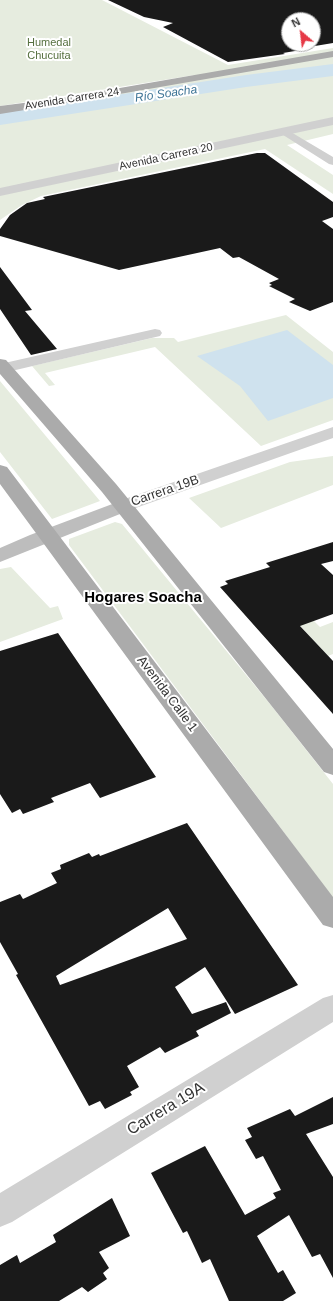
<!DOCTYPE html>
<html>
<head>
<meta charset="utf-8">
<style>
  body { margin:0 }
  #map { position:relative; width:333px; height:1301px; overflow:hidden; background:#fff; font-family:Helvetica,sans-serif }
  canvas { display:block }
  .north { position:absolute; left:281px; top:12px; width:40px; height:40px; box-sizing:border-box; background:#fff; border:1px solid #adadad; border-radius:50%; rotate:332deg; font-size:11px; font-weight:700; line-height:16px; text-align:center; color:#333 }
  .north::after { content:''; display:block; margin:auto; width:14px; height:18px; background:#e63946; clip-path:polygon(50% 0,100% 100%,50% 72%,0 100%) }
</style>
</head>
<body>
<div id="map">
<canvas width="333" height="1301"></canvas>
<div class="north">N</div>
</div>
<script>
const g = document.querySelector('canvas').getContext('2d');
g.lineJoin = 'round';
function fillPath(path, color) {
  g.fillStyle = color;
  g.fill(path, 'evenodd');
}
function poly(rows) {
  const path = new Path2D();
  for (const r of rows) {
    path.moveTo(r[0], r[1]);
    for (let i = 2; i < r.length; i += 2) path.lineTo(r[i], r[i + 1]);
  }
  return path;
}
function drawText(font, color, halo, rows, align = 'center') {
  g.font = font + ' Helvetica,sans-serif';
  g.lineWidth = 4;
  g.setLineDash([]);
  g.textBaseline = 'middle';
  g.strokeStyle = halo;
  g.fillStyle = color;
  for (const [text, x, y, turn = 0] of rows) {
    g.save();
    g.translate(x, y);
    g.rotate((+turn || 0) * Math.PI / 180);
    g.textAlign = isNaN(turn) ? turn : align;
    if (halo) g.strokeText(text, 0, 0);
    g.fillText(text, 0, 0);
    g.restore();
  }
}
const green = poly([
  [0,0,102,0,228,65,333,48,333,134,287,145,333,175,333,194,265,149,41,196,22,205,0,220,0,124,195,75,0,106],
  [286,315,333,352,333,420,261,446,155,347,45,373,55,385,49,386,32,366,152,338,174,338,178,342],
  [0,381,100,501,52,519,0,452],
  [333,456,333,485,221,528,189,498,290,462],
  [115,522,122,524,270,704,333,784,333,898,69,545,69,539],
  [11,567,50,608,58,606,63,619,0,642,0,569],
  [254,576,307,614,320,627,333,622,333,654,328,656]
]);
const water = poly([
  [287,330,333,365,333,398,268,421,240,386,197,356]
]);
const river = poly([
  [333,64,333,76,246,87,0,125,0,113,246,75,333,64]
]);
const building = poly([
  [108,0,333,0,333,43,309,47,313,48,283,53,285,54,228,62,163,27,173,23,144,17],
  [289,20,313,20,313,44,289,44],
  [257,153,265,153,333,202,333,217,322,221,333,229,333,302,310,311,289,302,295,299,269,286,272,285,269,283,279,279,239,257,233,258,220,248,119,270,0,236,0,229,10,215,27,203,45,199,43,197],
  [0,267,32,310,25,311,57,349,31,355,0,309],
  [333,542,333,561,321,564,333,575,333,614,300,626,333,661,333,714,220,587,228,584,225,581,270,567,266,563],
  [58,633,156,777,100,798,90,783,51,798,54,802,23,814,20,809,12,813,0,794,0,651],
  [187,823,298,985,235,1014,205,967,175,987,192,1014,226,1002,231,1013,196,1031,199,1036,165,1053,160,1047,127,1066,139,1087,130,1092,132,1095,105,1109,100,1101,89,1106,16,975,18,974,0,942,0,902,20,894,23,899,57,883,51,873,61,869,60,865,89,853,92,857,99,854,100,856],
  [168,908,187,939,60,985,56,976],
  [333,1097,333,1124,306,1134,333,1177,333,1278,320,1254,312,1257,289,1215,257,1236,278,1273,283,1270,296,1293,283,1301,229,1301,210,1259,202,1263,187,1231,183,1233,151,1173,205,1146,245,1215,276,1198,273,1193,281,1190,263,1156,256,1159,245,1140,252,1137,247,1128,290,1109,295,1116],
  [112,1198,130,1236,99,1252,109,1268,103,1273,107,1279,88,1292,82,1287,59,1301,0,1301,0,1265,17,1255,20,1263,56,1242,53,1235]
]);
const minor = poly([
  [284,128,333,157,333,165,329,164,280,133,279,131,284,128],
  [155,329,160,330,162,333,160,336,3,373,0,372,0,364,155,329]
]);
const tertiary = poly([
  [333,117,333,125,0,196,0,188,333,117],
  [333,427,333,438,130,510,123,512,116,510,113,506,116,502,333,427],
  [333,995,333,1022,12,1222,0,1227,0,1193,323,998,333,995]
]);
const secondary = poly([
  [123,500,130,502,133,506,130,510,0,562,0,548,30,535,123,500]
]);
const primary = poly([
  [333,51,333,57,62,104,0,114,0,106,62,98,333,51],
  [0,359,6,360,116,484,333,749,333,775,324,772,102,492,0,374,0,359],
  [0,465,7,467,333,897,333,928,323,925,0,484,0,465]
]);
const farParknames = [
  ["Humedal",49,43],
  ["Chucuita",49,56]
];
const farStreetnames = [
  ["Avenida Carrera 24",72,99,-9],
  ["Avenida Carrera 20",166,157,-12]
];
const farWaternames = [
  ["Río Soacha",166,94,-8]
];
const streetNames = [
  ["Carrera 19B",165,491,-19],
  ["Avenida Calle 1",167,694,53]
];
const quarterNames = [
  ["Hogares Soacha",143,598]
];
const nearStreetnames = [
  ["Carrera 19A",166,1109,-31]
];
fillPath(green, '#e6ecdf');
fillPath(water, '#cfe2ee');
fillPath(river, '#cfe2ee');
fillPath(building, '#1a1a1a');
fillPath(minor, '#d0d0d0');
fillPath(tertiary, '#d0d0d0');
fillPath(secondary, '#bdbdbd');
fillPath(primary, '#ababab');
drawText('11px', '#56703f', '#fff', farParknames);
drawText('11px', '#333', '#fff', farStreetnames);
drawText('italic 12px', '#3f7597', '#fff', farWaternames);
drawText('13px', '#333', '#fff', streetNames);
drawText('bold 15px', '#000', '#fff', quarterNames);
drawText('16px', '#333', '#fff', nearStreetnames);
</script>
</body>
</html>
